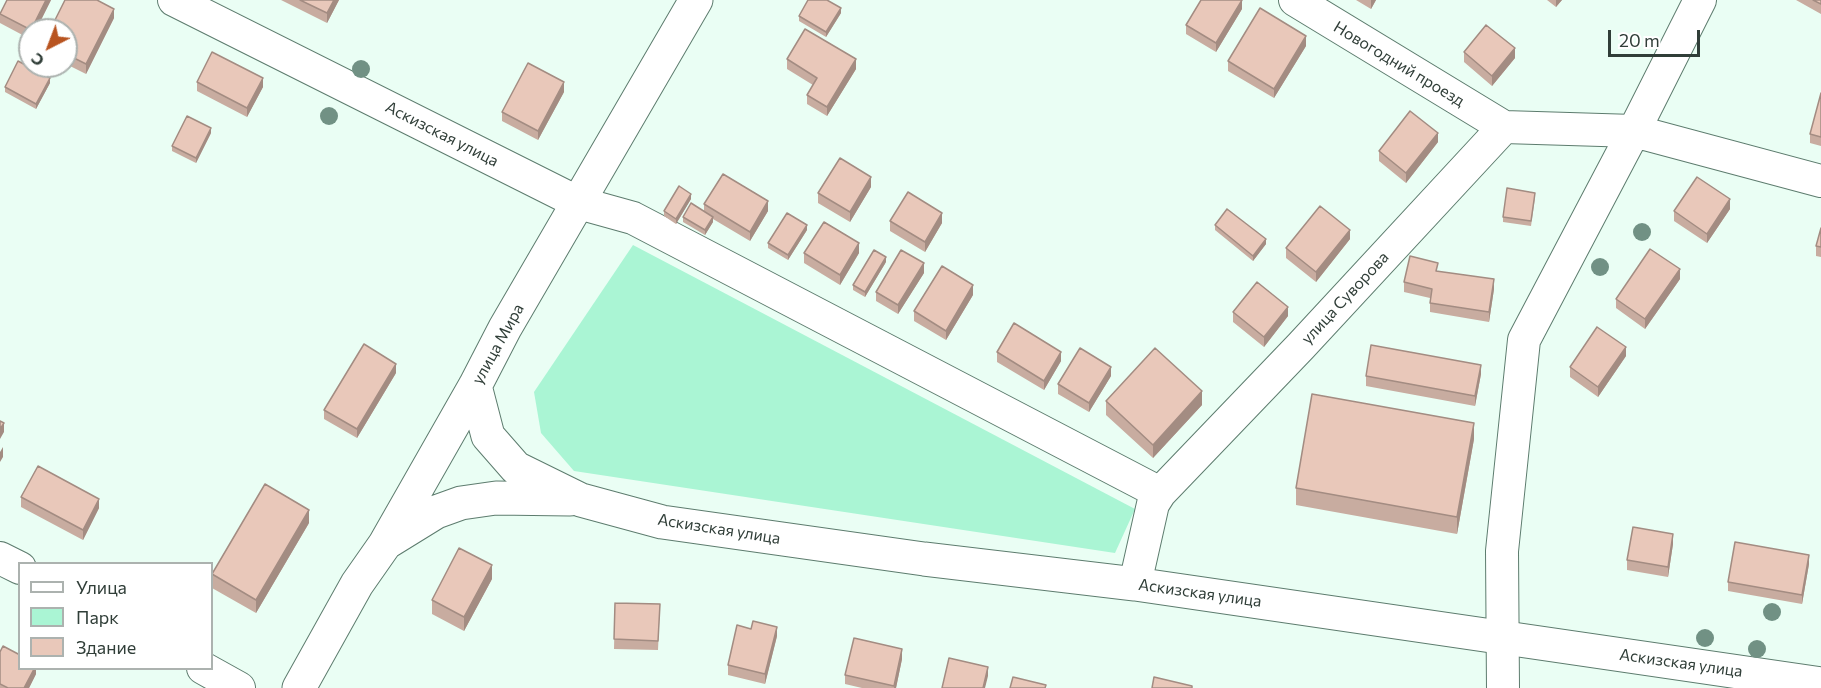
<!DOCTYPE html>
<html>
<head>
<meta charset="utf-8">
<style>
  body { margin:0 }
  #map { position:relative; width:1821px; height:688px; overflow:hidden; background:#eafef4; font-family:Commissioner,sans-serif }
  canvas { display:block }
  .legend { position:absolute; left:18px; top:562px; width:195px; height:108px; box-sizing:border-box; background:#fff; border:2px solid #acb2af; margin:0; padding:8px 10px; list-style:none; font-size:18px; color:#303e38 }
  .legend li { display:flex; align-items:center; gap:12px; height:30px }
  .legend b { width:30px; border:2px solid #acb2af }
  .north { position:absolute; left:18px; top:18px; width:60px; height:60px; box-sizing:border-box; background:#fff; border:2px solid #acb2af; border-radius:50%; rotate:222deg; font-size:16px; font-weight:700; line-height:24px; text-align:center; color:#303e38 }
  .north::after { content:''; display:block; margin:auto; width:21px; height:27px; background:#b85420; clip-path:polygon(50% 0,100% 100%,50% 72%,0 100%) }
  .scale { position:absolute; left:1608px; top:30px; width:92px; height:27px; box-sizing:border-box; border:3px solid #303e38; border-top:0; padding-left:8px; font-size:18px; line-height:21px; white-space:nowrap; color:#303e38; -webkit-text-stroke:4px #fff; paint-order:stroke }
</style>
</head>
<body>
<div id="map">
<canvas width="1821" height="688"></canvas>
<ul class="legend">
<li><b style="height:8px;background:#fff"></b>Улица</li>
<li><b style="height:16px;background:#aaf5d4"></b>Парк</li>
<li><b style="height:16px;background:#e9c8ba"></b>Здание</li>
</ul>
<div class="north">С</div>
<div class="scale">20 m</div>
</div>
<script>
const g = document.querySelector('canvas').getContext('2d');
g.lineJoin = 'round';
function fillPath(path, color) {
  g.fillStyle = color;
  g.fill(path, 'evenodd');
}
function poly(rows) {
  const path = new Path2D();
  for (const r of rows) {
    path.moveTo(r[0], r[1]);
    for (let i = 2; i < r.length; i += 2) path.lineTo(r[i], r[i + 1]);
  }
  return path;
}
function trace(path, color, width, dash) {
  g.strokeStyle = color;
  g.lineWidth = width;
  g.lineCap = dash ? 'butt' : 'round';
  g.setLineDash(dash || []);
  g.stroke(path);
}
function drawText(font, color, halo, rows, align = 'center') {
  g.font = font + ' Commissioner,sans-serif';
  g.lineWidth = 5;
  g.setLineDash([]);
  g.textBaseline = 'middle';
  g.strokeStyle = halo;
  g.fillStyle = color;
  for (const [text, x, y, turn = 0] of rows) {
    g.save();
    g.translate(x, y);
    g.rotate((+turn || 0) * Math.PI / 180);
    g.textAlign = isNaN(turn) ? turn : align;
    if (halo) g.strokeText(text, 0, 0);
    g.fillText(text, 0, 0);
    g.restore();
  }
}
const green = poly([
  [633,245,1135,509,1115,553,574,471,541,433,534,392]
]);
const minor = poly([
  [174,0,579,203,633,218,1160,493],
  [1295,0,1504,127],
  [0,558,20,568],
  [1135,584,1153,504,1160,493,1301,346,1504,127,1634,131,1821,181],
  [203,668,239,688],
  [1503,688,1502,551,1524,340,1634,131,1700,0]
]);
const major = poly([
  [475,386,488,436,516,468,581,500,662,522,924,559,1135,584,1821,684],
  [389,541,436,512,461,503,496,498,570,499],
  [299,688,357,584,385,544,475,386,505,328,696,0]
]);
const trees = [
  [361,69],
  [329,116],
  [1642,232],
  [1600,267],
  [1772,612],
  [1705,638],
  [1757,649]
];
const wall = poly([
  [7,0,51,0,36,30,30,30,30,39,0,23,0,14],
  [281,0,339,0,327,23],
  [1356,0,1376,0,1371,9],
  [1547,0,1562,0,1556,7],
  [1796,0,1821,0,1821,14],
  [1242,9,1216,52,1186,34,1186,25],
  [841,13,826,37,799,21,799,16],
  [114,18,86,74,66,64,66,30],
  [1306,46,1274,98,1228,71,1228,61],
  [1464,52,1515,58,1492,86,1464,62],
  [787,59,856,69,827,116,807,104,807,95,813,85,787,69],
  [197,82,263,87,247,117,197,91],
  [50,83,36,109,5,92,5,87],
  [564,92,538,140,502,121,502,112],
  [1821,93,1821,146,1810,143,1810,134],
  [211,133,196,163,172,151,172,146],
  [1438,142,1406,183,1379,161,1379,151],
  [871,187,850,222,818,203,818,193],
  [1535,198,1531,226,1503,222,1503,217],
  [691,199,676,224,664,216,664,211],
  [704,204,768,211,750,241,713,219,713,222,705,235,683,222,683,217,704,212],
  [1730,209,1707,243,1674,221,1674,211],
  [890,221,942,223,925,252,890,231],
  [1215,225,1266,244,1253,261,1215,230],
  [1821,228,1821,257,1816,256,1816,246],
  [807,230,788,260,768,248,768,243],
  [1350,239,1316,282,1286,258,1286,248],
  [804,253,859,253,840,285,804,263],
  [886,262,865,297,853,290,853,285],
  [1438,271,1494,289,1489,322,1430,312,1430,298,1404,292,1404,282],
  [924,273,898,314,876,301,876,292],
  [1680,279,1645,329,1616,308,1616,299],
  [973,295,946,340,914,321,914,311],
  [1233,312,1288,316,1264,347,1233,322],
  [997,352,1061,361,1044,390,997,362],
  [1626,356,1598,397,1570,377,1570,367],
  [396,373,357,438,324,419,324,410],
  [1481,374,1475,406,1366,386,1366,376],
  [1111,376,1089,412,1058,394,1058,384],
  [1106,401,1202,405,1153,458,1106,415],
  [1474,439,1457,534,1296,505,1296,488],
  [21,497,99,508,83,540,21,507],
  [309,523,256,613,212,588,212,574],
  [1673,544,1668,577,1627,570,1627,560],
  [1809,564,1802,604,1728,591,1728,582],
  [492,579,464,631,432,614,432,600],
  [615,603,660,604,658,650,614,649],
  [777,636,765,684,728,675,728,665],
  [0,652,36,669,36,674,29,688,0,688],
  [902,659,896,688,862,688,845,684,845,675]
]);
const shadedWall = poly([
  [46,0,51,0,36,30,31,30],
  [334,0,339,0,327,23,327,13],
  [1242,0,1242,9,1216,52,1216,43],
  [1371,0,1376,0,1371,9],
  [1556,0,1562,0,1556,7],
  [841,8,841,13,826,37,826,32],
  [114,9,114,18,86,74,86,64],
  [1306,36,1306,46,1274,98,1274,89],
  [1515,48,1515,58,1492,86,1492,76],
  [856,59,856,69,827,116,827,107],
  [50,78,50,83,36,109,36,104],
  [263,78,263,87,247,117,247,108],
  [564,82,564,92,538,140,538,131],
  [211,128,211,133,196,163,196,158],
  [1438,133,1438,142,1406,183,1406,173],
  [871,177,871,187,850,222,850,212],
  [691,194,691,199,676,224,676,219],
  [1730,199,1730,209,1707,243,1707,234],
  [768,201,768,211,750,241,750,232],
  [942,213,942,223,925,252,925,242],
  [713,217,713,222,705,235,705,230],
  [807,225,807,230,788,260,788,255],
  [1350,230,1350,239,1316,282,1316,272],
  [1266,239,1266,244,1253,261,1253,256],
  [859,243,859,253,840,285,840,275],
  [886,257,886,262,865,297,865,292],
  [924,263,924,273,898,314,898,305],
  [1680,269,1680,279,1645,329,1645,319],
  [1494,279,1494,289,1489,322,1489,312],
  [973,285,973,295,946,340,946,331],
  [1288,307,1288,316,1264,347,1264,337],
  [1626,347,1626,356,1598,397,1598,387],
  [1061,352,1061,361,1044,390,1044,381],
  [396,364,396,373,357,438,357,429],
  [1481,365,1481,374,1475,406,1475,396],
  [1111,367,1111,376,1089,412,1089,403],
  [1202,391,1202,405,1153,458,1153,445],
  [4,423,4,432,0,439,0,429],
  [1474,423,1474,439,1457,534,1457,517],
  [3,447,3,457,0,462,0,452],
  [99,499,99,508,83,540,83,530],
  [309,510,309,523,256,613,256,600],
  [1673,534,1673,544,1668,577,1668,567],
  [1809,555,1809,564,1802,604,1802,595],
  [492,565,492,579,464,631,464,617],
  [777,627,777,636,765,684,765,674],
  [902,649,902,659,896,688,894,688],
  [988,667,988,676,985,688,983,688],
  [34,669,36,669,36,674,29,688,24,688]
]);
const building = poly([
  [7,0,46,0,31,30,0,14,7,0],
  [65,0,97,0,114,9,86,64,66,54,66,30,50,30,65,0],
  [300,0,334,0,327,13,300,0],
  [808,0,827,0,841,8,826,32,799,16,808,0],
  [1201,0,1242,0,1216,43,1186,25,1201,0],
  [1813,0,1821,0,1821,4,1813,0],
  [1260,8,1306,36,1274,89,1228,61,1260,8],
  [1486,25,1515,48,1492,76,1464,52,1486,25],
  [805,29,856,59,827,107,807,95,817,78,787,59,805,29],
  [212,52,263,78,247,108,197,82,212,52],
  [18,61,50,78,36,104,5,87,18,61],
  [528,63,564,82,538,131,502,112,528,63],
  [1821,93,1821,137,1810,134,1821,93],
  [1410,111,1438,133,1406,173,1379,151,1410,111],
  [187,116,211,128,196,158,172,146,187,116],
  [840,158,871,177,850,212,818,193,840,158],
  [723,174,768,201,750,232,704,204,723,174],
  [1697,177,1730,199,1707,234,1674,211,1697,177],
  [679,186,691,194,676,219,664,211,679,186],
  [1507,188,1535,193,1531,221,1503,217,1507,188],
  [908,192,942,213,925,242,890,221,908,192],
  [691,203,713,217,705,230,683,217,691,203],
  [1320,206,1350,230,1316,272,1286,248,1320,206],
  [1227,209,1266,239,1253,256,1215,225,1227,209],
  [787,213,807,225,788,255,768,243,787,213],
  [824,222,859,243,840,275,804,253,824,222],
  [1821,228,1821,247,1816,246,1821,228],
  [1650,249,1680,269,1645,319,1616,299,1650,249],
  [874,250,886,257,865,292,853,285,874,250],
  [901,250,924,263,898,305,876,292,901,250],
  [1410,256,1438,263,1436,271,1494,279,1489,312,1430,303,1432,289,1404,282,1410,256],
  [942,266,973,285,946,331,914,311,942,266],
  [1257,282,1288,307,1264,337,1233,312,1257,282],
  [1014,323,1061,352,1044,381,997,352,1014,323],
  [1597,327,1626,347,1598,387,1570,367,1597,327],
  [364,344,396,364,357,429,324,410,364,344],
  [1371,345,1481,365,1475,396,1366,376,1371,345],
  [1080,348,1111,367,1089,403,1058,384,1080,348],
  [1155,348,1202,391,1153,445,1106,401,1155,348],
  [1312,394,1474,423,1457,517,1296,488,1312,394],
  [0,421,4,423,0,429,0,421],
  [38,466,99,499,83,530,21,497,38,466],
  [265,484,309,510,256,600,212,574,265,484],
  [1633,527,1673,534,1668,567,1627,560,1633,527],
  [1735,542,1809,555,1802,595,1728,582,1735,542],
  [459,548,492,565,464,617,432,600,459,548],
  [615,603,660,604,658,641,614,639,615,603],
  [753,621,777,627,765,674,728,665,737,625,751,629,753,621],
  [854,638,902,649,894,686,845,675,854,638],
  [3,646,20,655,20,669,34,669,24,688,8,688,0,684,0,652,3,646],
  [949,658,988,667,983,688,942,688,949,658],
  [1013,677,1046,685,1045,688,1010,688,1013,677],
  [1154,677,1192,686,1192,688,1152,688,1154,677]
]);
const streetNames = [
  ["Новогодний проезд",1399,64,31],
  ["Аскизская улица",442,134,27],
  ["улица Суворова",1345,298,-47],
  ["улица Мира",498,344,-61],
  ["Аскизская улица",719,529,9],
  ["Аскизская улица",1200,593,8],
  ["Аскизская улица",1681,663,8]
];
fillPath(green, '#aaf5d4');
trace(minor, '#5d7c6e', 34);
trace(major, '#5d7c6e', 35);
trace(minor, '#fff', 32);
trace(major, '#fff', 33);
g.fillStyle = '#719184';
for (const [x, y] of trees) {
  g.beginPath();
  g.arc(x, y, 9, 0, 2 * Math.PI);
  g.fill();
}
fillPath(wall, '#c8aca0');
fillPath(shadedWall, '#a38c82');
fillPath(building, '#e9c8ba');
trace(building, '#a38c82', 1.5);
drawText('16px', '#303e38', '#fff', streetNames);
</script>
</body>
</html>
